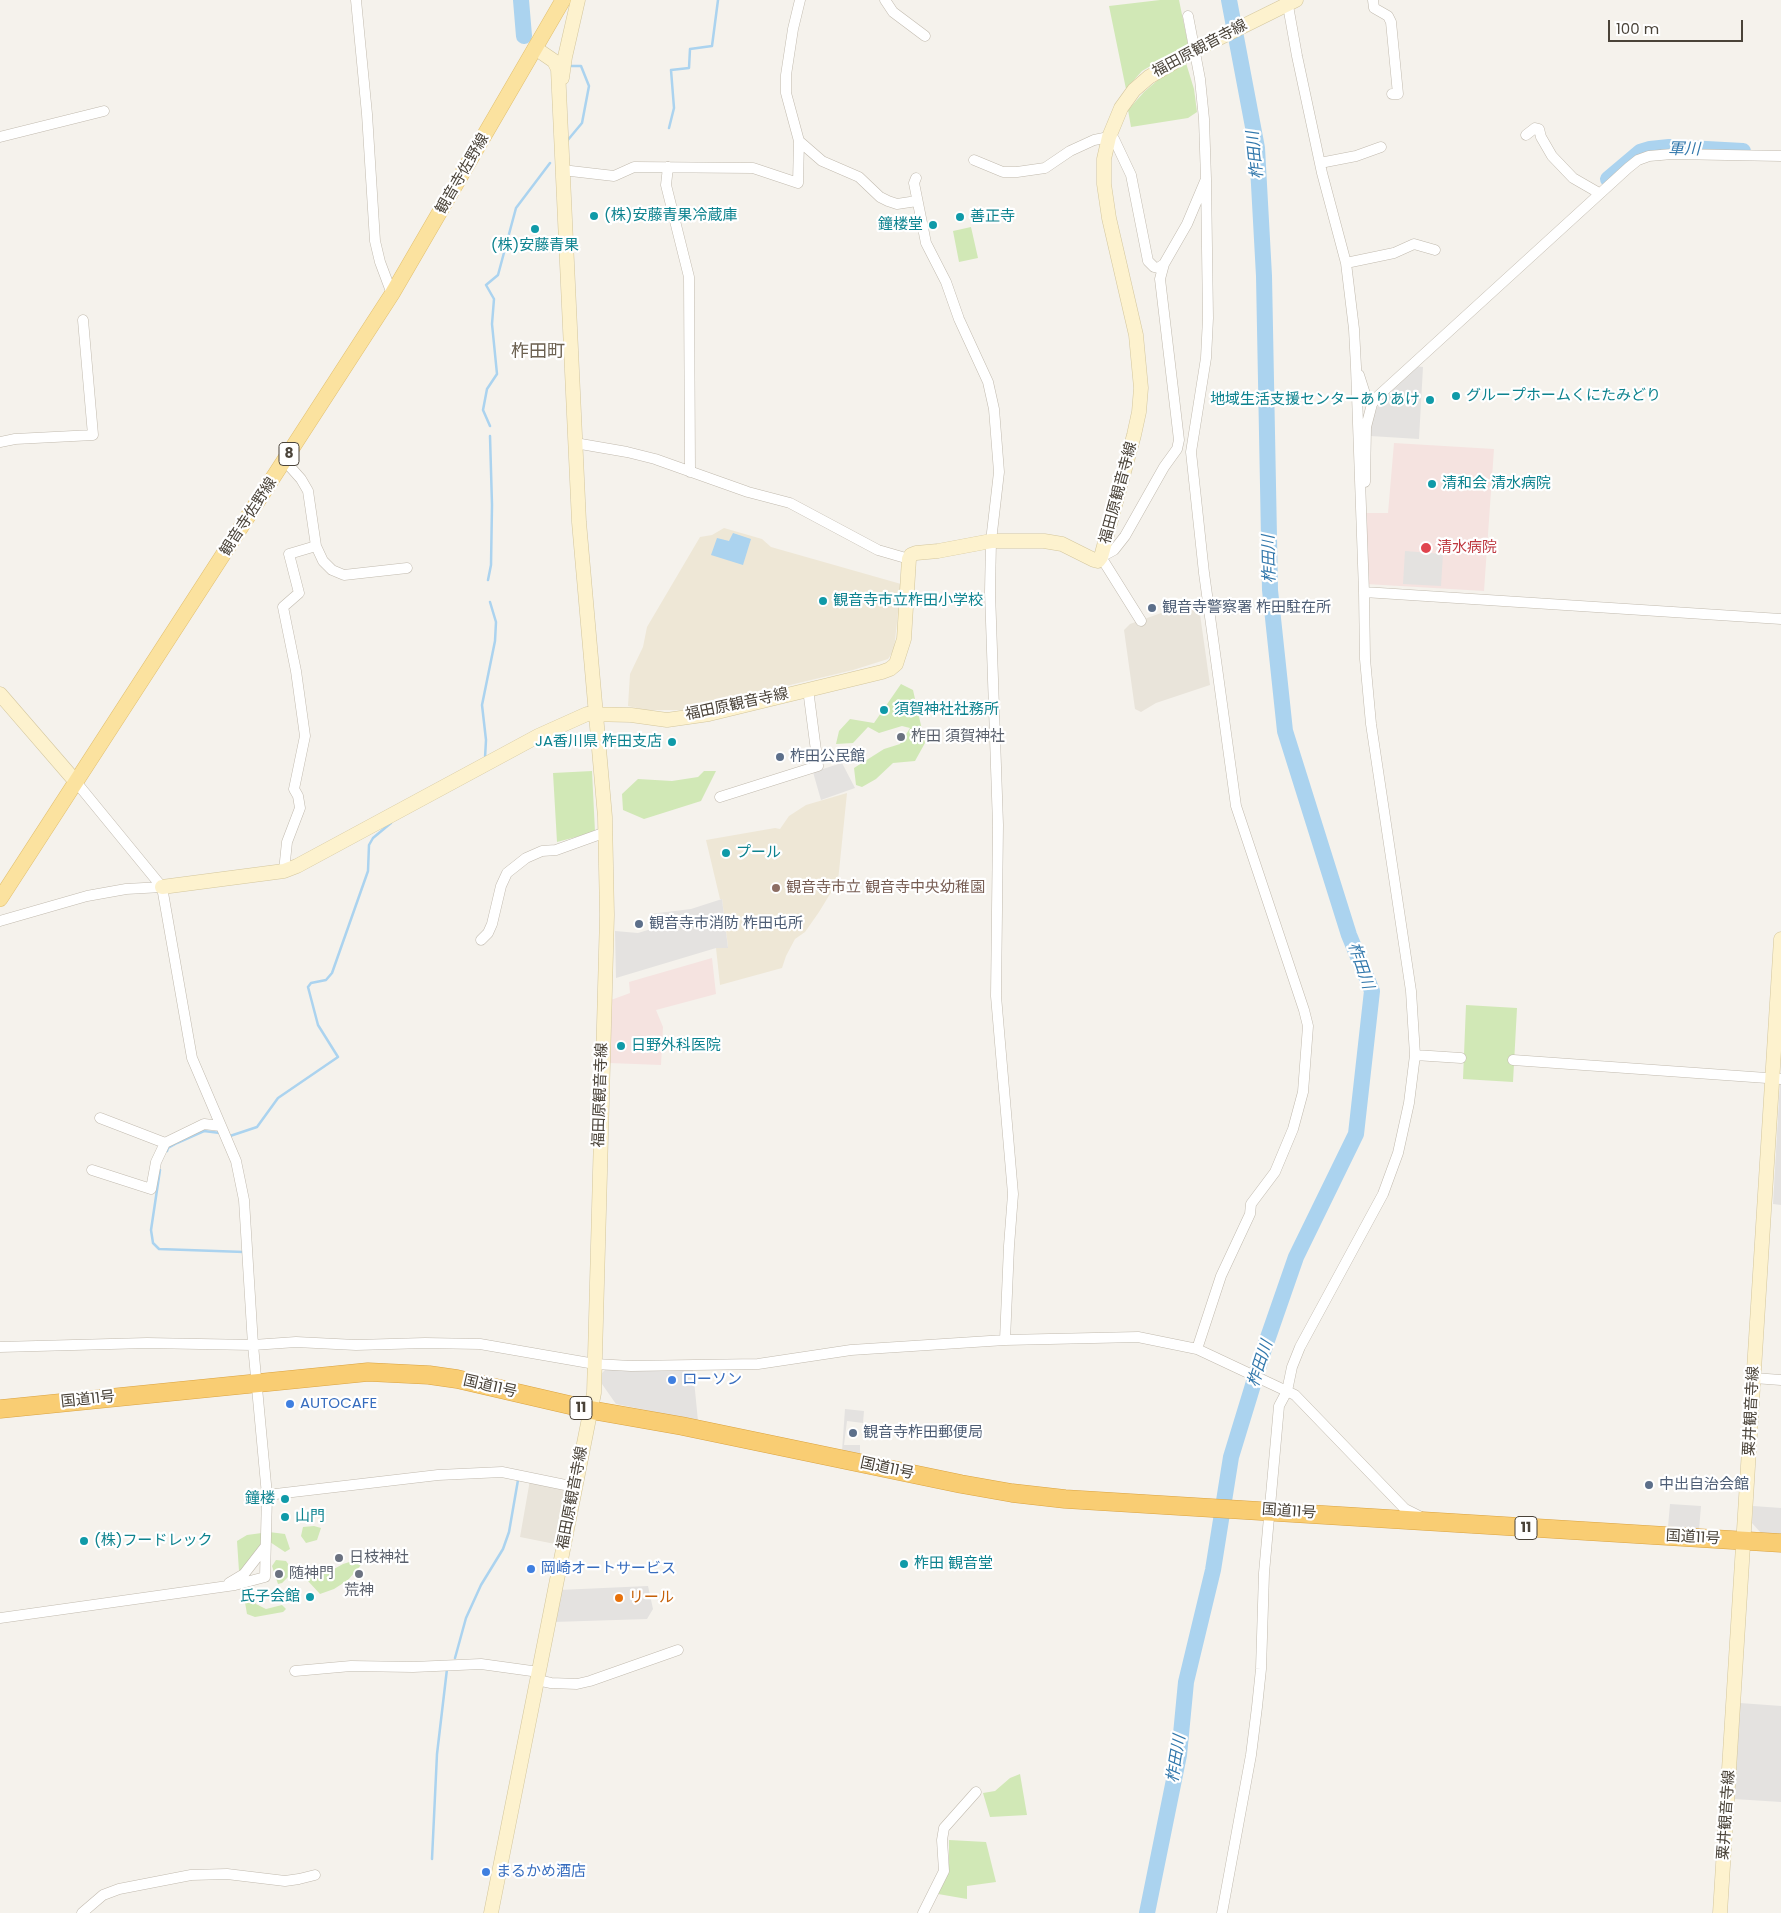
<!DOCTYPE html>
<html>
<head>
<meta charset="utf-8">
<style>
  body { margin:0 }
  #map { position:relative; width:1781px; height:1913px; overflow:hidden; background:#f5f2ec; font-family:Poppins,sans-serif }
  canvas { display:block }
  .scale { position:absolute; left:1608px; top:20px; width:135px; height:22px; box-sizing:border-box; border:2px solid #4a4339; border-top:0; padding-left:6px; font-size:15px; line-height:18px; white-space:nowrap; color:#4a4339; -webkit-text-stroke:4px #fff; paint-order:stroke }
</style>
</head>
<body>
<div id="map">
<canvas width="1781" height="1913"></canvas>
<div class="scale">100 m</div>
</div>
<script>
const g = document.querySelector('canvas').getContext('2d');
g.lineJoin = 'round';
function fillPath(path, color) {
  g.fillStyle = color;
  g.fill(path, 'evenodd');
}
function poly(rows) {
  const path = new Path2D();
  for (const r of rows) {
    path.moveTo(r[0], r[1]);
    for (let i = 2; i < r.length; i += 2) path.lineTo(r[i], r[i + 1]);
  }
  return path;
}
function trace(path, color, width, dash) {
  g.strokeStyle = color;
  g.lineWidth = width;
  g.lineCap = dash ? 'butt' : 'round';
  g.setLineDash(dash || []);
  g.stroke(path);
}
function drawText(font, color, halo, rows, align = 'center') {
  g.font = font + ' Poppins,"Noto Sans JP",sans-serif';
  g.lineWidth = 4.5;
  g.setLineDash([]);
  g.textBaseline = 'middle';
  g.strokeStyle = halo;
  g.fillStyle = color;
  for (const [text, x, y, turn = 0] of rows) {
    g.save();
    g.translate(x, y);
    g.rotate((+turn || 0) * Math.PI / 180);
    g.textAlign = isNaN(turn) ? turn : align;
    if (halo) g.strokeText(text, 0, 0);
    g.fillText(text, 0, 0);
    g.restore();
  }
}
const residential = poly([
  [1198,600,1210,685,1156,703,1141,712,1135,709,1124,630,1130,624],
  [530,1480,566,1487,555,1544,520,1537]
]);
const education = poly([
  [724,528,762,539,771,547,901,584,894,650,888,659,853,670,685,710,645,710,628,706,630,674,643,647,647,627,700,537,712,535],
  [847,793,838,881,819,912,805,932,795,939,786,956,782,968,720,985,716,948,728,947,722,899,720,899,706,840,775,828,780,829,789,816,806,805]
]);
const medical = poly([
  [1394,443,1494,449,1484,591,1366,584,1364,513,1388,513],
  [712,958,716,994,656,1010,663,1027,661,1065,609,1063,611,1000,630,993,629,982]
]);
const green = poly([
  [1160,0,1179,0,1188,44,1142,71,1126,89,1109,6],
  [1186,63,1194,89,1197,112,1188,118,1131,127,1128,110,1144,92,1159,79],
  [971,227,978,258,959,262,953,231],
  [901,684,913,690,925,743,915,761,893,763,876,779,862,787,856,785,854,768,884,749,900,744,910,728,902,726,879,733,868,727,853,743,836,744,839,731,850,719,874,723],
  [592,771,595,832,557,842,553,773],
  [704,771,716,771,701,801,644,819,623,810,622,794,638,779,672,781,698,777],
  [1466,1005,1517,1008,1513,1082,1463,1079],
  [314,1526,321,1528,317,1540,306,1543,301,1536,303,1527],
  [269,1532,285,1534,290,1549,285,1552,264,1538,258,1550,244,1571,239,1571,237,1541,247,1535],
  [276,1560,286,1561,291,1568,288,1577,282,1583,278,1584,272,1566],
  [356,1560,361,1565,348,1580,334,1589,320,1594,308,1581,313,1573,325,1574,343,1564],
  [243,1591,250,1591,256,1604,266,1609,282,1605,286,1609,283,1612,255,1617,247,1614],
  [1020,1774,1027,1815,990,1817,983,1793,995,1791,1010,1778],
  [949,1840,986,1842,996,1882,967,1886,967,1899,938,1894,949,1869]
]);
const parking = poly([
  [1415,366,1423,367,1419,439,1370,436,1371,423,1380,400],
  [1405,551,1443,554,1441,586,1403,584],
  [842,763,855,788,821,800,813,772],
  [722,899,728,948,716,948,616,978,615,931,638,933,651,929,650,914,691,909],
  [1780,1082,1781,1082,1781,1205,1773,1204],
  [607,1368,630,1370,693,1370,698,1421,616,1404,602,1384,602,1373],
  [845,1409,864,1411,863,1423,847,1421,844,1445,860,1445,860,1455,842,1451],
  [1670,1504,1701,1506,1699,1530,1668,1527],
  [1753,1506,1781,1508,1781,1534,1761,1533,1752,1523],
  [648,1586,653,1609,647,1619,553,1622,559,1590],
  [1740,1703,1781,1706,1781,1802,1734,1799]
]);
const water = poly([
  [733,533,751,539,743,565,711,555,717,538,729,541]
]);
const stream = poly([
  [669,128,674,108,671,70,689,68,690,49,712,46,718,0],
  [567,141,582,123,589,86,581,66,568,66],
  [490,426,483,410,487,389,497,374,492,324,494,299,486,285,498,275,516,208,550,163],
  [488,580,491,565,492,505,490,436],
  [485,758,486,740,482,705,495,641,496,622,490,602],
  [230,1136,257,1127,278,1098,338,1057,318,1025,308,987,311,983,326,980,332,973,368,871,369,845,373,838,391,823],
  [167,1151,168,1148,177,1143,204,1131,220,1133],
  [160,1170,151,1230,153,1243,159,1249,244,1252],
  [455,1658,466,1618,481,1585,503,1549,509,1532,518,1480],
  [432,1859,437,1754,447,1669]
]);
const river = poly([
  [521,0,524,36],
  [1608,179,1640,152,1650,149,1669,147,1743,151],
  [1147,1913,1179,1755,1186,1682,1213,1570,1231,1457,1264,1349,1296,1257,1356,1134,1372,991,1349,935,1285,731,1270,590,1264,276,1257,148,1229,0]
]);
const street = poly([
  [356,0,367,114,375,241,380,262,392,294],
  [885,0,893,12,925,36],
  [1373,0,1374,8,1388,16,1391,22,1398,94,1392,94],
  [1526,135,1535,128,1539,129,1541,137,1552,156,1573,178,1599,193],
  [0,137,104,111],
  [799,141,822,161,859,177,880,197,888,201,897,204,917,201],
  [974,160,1003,172,1017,172,1045,168,1070,151,1094,140,1109,137,1114,139,1131,175,1148,261,1154,267,1158,268,1164,264],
  [1320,163,1356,156,1381,147],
  [668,167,666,185,689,277,690,472],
  [562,170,614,176,634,167,753,168,798,183,799,141,786,93,786,75,793,29,800,0],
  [916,178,914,183,926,243,946,282,959,319,988,382,994,409,999,472,991,541,990,592,998,825,996,996,1013,1194,1009,1246,1005,1340],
  [1346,263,1394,253,1414,244,1435,250],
  [1359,375,1366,397,1372,404],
  [0,442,15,439,93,435,83,320],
  [575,443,627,452,655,459,748,492,790,503,878,550,909,559],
  [285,461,301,479,308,491,316,546,323,561,332,570,344,575,407,568],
  [1365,482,1366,427,1372,404,1377,397,1628,168,1638,160,1649,156,1672,154,1781,156],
  [1364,592,1781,619],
  [1141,621,1101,557,1114,550,1125,536,1164,467,1177,449,1179,440,1160,279,1164,264,1187,224,1206,179,1204,119,1200,79,1188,16],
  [720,797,818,766,808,689],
  [284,871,287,842,300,808,298,796,294,789,305,736,296,671,283,607,299,593,289,554,316,546],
  [0,921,87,896,126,889,162,887],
  [481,940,488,933,492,924,501,886,507,873,526,858,542,851,556,850,606,832],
  [1415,1055,1461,1058],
  [1513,1060,1781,1079],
  [100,1118,165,1143],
  [92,1170,151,1189,156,1162,165,1143,204,1124,221,1126],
  [0,1347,147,1343,253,1345,296,1342,356,1345,425,1343,480,1344,595,1364,631,1366,758,1364,851,1350,1005,1340,1138,1337,1197,1349,1295,1395,1405,1509,1421,1517],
  [1197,1349,1221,1276,1250,1214,1251,1204,1275,1172,1293,1129,1303,1092,1308,1026,1304,1010,1236,806,1204,573,1191,452,1206,358,1208,318,1206,179],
  [1754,1378,1781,1380],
  [267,1495,438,1475,502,1472,575,1487],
  [229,1583,244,1574,265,1547],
  [0,1618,235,1585,265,1577,267,1495,253,1345,244,1200,236,1161,192,1058,162,887,76,782],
  [295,1671,351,1666,413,1667,481,1664,539,1672],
  [537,1680,551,1683,577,1684,590,1681,678,1650],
  [82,1913,103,1895,119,1889,191,1875,227,1874,285,1881,299,1879,315,1875],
  [923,1913,944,1871,942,1840,944,1828,976,1792],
  [1222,1913,1251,1755,1257,1707,1261,1669,1264,1573,1279,1406,1287,1391,1292,1367,1300,1347,1383,1194,1398,1153,1409,1103,1415,1055,1411,991,1371,724,1365,659,1364,592,1356,367,1354,329,1346,263,1322,173,1297,56,1287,0]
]);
const secondary = poly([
  [562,78,565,57,578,0],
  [0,694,76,782],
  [162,887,284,871,297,866,538,736,587,714,631,715,667,720,709,714,882,672,890,669,896,664,904,639,909,559,911,555,916,553,938,551,991,541,1044,541,1062,544,1094,560,1098,561,1101,557,1134,435,1139,412,1141,388,1136,335,1109,218,1104,184,1104,159,1109,137,1121,108,1134,90,1149,77,1193,51,1296,0],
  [491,1913,594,1393,607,915,605,817,579,522,558,69,554,61,535,48],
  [1720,1913,1781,939]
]);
const primary = poly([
  [0,899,392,294,563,0]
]);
const highway = poly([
  [0,1409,368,1372,429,1375,457,1379,591,1410,682,1426,961,1484,1012,1493,1065,1499,1781,1543]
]);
const markers = [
  [594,216,5,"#0f9aa8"],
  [960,217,5,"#0f9aa8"],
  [933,225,5,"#0f9aa8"],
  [535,229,5,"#0f9aa8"],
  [1456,396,5,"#0f9aa8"],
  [1430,400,5,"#0f9aa8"],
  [1432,484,5,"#0f9aa8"],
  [1426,548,6,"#e0444e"],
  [823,601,5,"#0f9aa8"],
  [1152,608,5,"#5c6f8a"],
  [884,710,5,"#0f9aa8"],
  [901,737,5,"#6b7280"],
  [672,742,5,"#0f9aa8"],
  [780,757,5,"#5c6f8a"],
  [726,853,5,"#0f9aa8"],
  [776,888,5,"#8d6e63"],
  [639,924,5,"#5c6f8a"],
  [621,1046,5,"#0f9aa8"],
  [672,1380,5,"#3f7fe0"],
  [290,1404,5,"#3f7fe0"],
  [853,1433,5,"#5c6f8a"],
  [1649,1485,5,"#5c6f8a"],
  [285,1499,5,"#0f9aa8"],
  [285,1517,5,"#0f9aa8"],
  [84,1541,5,"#0f9aa8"],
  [339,1558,5,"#6b7280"],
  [904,1564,5,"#0f9aa8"],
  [531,1569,5,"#3f7fe0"],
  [279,1574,5,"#6b7280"],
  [359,1574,5,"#6b7280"],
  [310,1597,5,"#0f9aa8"],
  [619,1598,5,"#e8710a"],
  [486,1872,5,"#3f7fe0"]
];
const shields = [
  [289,454,20],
  [581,1408,22],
  [1526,1528,22]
];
const shieldNames = [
  ["8",289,454],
  ["11",581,1408],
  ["11",1526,1528]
];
const streetNames = [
  ["福田原観音寺線",1200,49,-28],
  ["観音寺佐野線",463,174,-60],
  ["福田原観音寺線",1119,493,-75],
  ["観音寺佐野線",249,517,-57],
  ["福田原観音寺線",737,705,-12],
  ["福田原観音寺線",601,1095,-88],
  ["国道11号",490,1387,13],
  ["国道11号",88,1400,-6],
  ["粟井観音寺線",1752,1411,-87],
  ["国道11号",887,1469,12],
  ["福田原観音寺線",573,1498,-79],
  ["国道11号",1289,1512,4],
  ["国道11号",1693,1538,3],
  ["粟井観音寺線",1727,1815,-86]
];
const cultureNames = [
  ["(株)安藤青果冷蔵庫",604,216],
  ["善正寺",970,217],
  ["鐘楼堂",923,225,"right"],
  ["(株)安藤青果",535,246,"center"],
  ["グループホームくにたみどり",1466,396],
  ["地域生活支援センターありあけ",1420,400,"right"],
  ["清和会 清水病院",1442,484],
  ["観音寺市立柞田小学校",833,601],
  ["須賀神社社務所",894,710],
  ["JA香川県 柞田支店",662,742,"right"],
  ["プール",736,853],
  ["日野外科医院",631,1046],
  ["鐘楼",275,1499,"right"],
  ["山門",295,1517],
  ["(株)フードレック",94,1541],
  ["柞田 観音堂",914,1564],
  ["氏子会館",300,1597,"right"]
];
const healthNames = [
  ["清水病院",1437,548]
];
const serviceNames = [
  ["観音寺警察署 柞田駐在所",1162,608],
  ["柞田公民館",790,757],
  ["観音寺市消防 柞田屯所",649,924],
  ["観音寺柞田郵便局",863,1433],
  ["中出自治会館",1659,1485]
];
const worshipNames = [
  ["柞田 須賀神社",911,737],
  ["日枝神社",349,1558],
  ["随神門",289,1574],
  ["荒神",359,1591,"center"]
];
const educationNames = [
  ["観音寺市立 観音寺中央幼稚園",786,888]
];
const shopNames = [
  ["ローソン",682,1380],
  ["AUTOCAFE",300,1404],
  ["岡崎オートサービス",541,1569],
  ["まるかめ酒店",496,1872]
];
const foodNames = [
  ["リール",629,1598]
];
const waterNames = [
  ["軍川",1684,150,1],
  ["柞田川",1256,155,-96],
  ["柞田川",1270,559,-91],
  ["柞田川",1360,966,71],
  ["柞田川",1261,1364,-72],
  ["柞田川",1177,1759,-81]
];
const quarterNames = [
  ["柞田町",538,352]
];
fillPath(residential, '#e9e4da');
fillPath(education, '#eee7d6');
fillPath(medical, '#f5e3e0');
fillPath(green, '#d1e8b6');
fillPath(parking, '#e4e2e0');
fillPath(water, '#abd3ef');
trace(stream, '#abd3ef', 2.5);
trace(river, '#abd3ef', 16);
trace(street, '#c1baae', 11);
trace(secondary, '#d3c69d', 15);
trace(primary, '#e1bf6e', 16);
trace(highway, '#daa341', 19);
trace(street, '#fff', 10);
trace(secondary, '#fdf2ce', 14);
trace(primary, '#fbe29f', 15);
trace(highway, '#f9cd73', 18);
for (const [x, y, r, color] of markers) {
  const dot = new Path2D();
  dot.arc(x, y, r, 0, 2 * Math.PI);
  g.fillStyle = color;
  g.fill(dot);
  trace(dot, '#fff', 2);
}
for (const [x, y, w] of shields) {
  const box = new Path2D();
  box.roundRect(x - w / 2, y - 11.5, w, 23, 4);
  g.fillStyle = '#fff';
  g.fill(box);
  trace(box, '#4a4339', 1);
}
drawText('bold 14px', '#4a4339', null, shieldNames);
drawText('15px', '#4a4339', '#fff', streetNames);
drawText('15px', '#0d838f', '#fff', cultureNames, 'left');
drawText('15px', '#be3a42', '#fff', healthNames, 'left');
drawText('15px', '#4e5e75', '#fff', serviceNames, 'left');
drawText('15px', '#5b616d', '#fff', worshipNames, 'left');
drawText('15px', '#785e54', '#fff', educationNames, 'left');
drawText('15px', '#366cbe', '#fff', shopNames, 'left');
drawText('15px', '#c56008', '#fff', foodNames, 'left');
drawText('italic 16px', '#3278ac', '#fff', waterNames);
drawText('18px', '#6c6151', '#fff', quarterNames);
</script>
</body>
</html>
